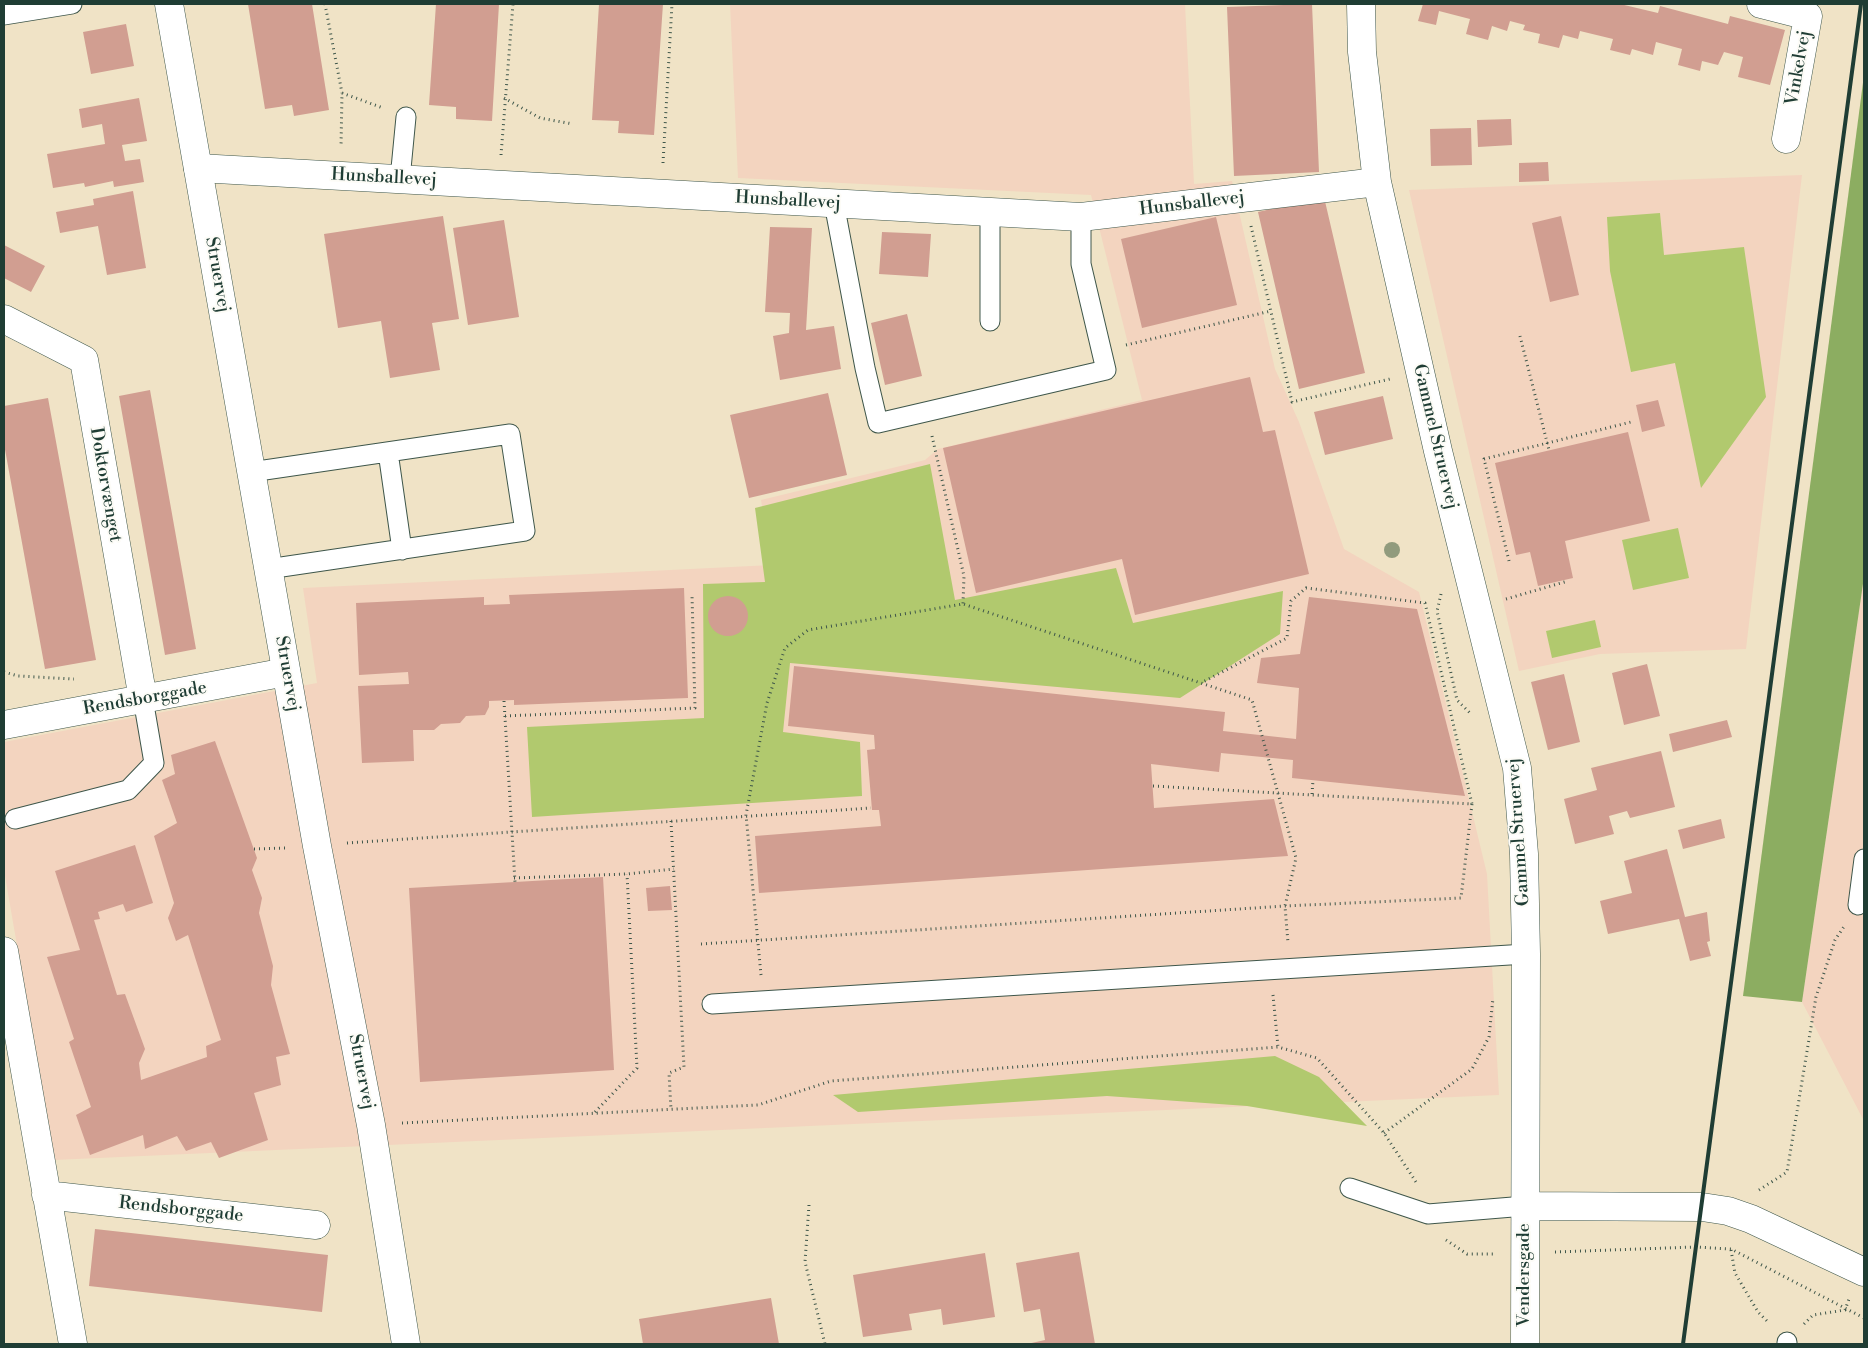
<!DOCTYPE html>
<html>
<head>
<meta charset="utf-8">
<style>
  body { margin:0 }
  #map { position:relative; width:1868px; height:1348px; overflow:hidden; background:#f0e3c6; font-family:"Libre Bodoni",serif }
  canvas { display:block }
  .frame { position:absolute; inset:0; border:5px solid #1f3d34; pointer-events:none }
</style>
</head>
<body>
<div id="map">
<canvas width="1868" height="1348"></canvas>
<div class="frame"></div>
</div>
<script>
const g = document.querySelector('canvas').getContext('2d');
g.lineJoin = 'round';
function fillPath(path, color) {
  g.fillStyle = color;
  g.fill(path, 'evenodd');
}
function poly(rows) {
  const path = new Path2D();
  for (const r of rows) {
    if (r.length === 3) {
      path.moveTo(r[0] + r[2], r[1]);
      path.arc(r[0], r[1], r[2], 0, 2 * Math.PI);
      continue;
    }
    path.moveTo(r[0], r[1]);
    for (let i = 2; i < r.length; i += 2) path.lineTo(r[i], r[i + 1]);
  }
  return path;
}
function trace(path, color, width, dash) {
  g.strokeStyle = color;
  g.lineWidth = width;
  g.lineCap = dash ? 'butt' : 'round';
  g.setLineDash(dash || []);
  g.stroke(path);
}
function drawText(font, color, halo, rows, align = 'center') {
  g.font = font + ' "Libre Bodoni",serif';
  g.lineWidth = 4;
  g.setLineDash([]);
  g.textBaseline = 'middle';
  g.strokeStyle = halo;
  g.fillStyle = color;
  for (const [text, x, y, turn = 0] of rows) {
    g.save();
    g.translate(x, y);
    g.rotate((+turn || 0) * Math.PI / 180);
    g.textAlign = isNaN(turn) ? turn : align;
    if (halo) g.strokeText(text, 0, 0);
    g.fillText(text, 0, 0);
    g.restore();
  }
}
const built = poly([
  [730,4,1185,4,1194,184,1232,181,1275,369,1299,422,1344,549,1419,592,1487,874,1499,1095,54,1160,4,870,4,742,317,683,303,588,772,565,761,500,925,460,938,449,1142,400,1091,195,738,178],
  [1802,175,1746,649,1600,654,1519,671,1409,190],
  [1864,577,1864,1121,1802,1002]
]);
const green = poly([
  [1660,213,1664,255,1744,247,1766,397,1701,488,1675,363,1631,372,1610,271,1607,217],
  [930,464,955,600,1116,568,1133,623,1283,591,1280,634,1180,698,790,663,783,732,860,742,862,796,532,817,527,727,704,718,703,584,765,582,755,508],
  [1678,528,1689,578,1633,590,1622,540],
  [1595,620,1601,647,1552,658,1546,631],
  [1275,1056,1319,1077,1367,1126,1247,1106,1107,1096,858,1112,833,1095]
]);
const forest = poly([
  [1864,75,1864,577,1802,1002,1743,996]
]);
const building = poly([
  [248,4,312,4,329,110,294,116,292,105,265,109],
  [436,4,499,4,492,121,456,119,456,107,429,105],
  [599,4,663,4,654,135,618,133,619,121,592,120],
  [1312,4,1319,172,1234,176,1227,7],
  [1423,4,1620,4,1658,13,1660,6,1728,24,1730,16,1785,30,1770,85,1738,77,1743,57,1724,52,1718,65,1702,61,1700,71,1678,65,1682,49,1656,42,1653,55,1632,49,1630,55,1610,50,1613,39,1580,31,1578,39,1563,35,1559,48,1538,43,1540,34,1523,30,1525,25,1510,21,1507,31,1492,26,1488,40,1466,34,1470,19,1439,11,1436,25,1418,21],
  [126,24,134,66,91,74,83,32],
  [139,98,147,141,122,145,125,161,140,159,144,182,114,187,113,181,85,187,84,183,53,188,47,154,105,144,102,124,82,128,79,109],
  [1511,119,1512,145,1478,147,1477,120],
  [1471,128,1472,165,1431,166,1430,129],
  [1548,162,1549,181,1519,182,1519,163],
  [133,191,146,268,107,275,98,226,60,233,56,212,94,205,93,199],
  [1324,197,1365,373,1299,389,1258,212],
  [443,216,459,319,432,323,440,370,390,378,381,321,338,328,324,234],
  [1561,216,1579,295,1550,302,1532,223],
  [1216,217,1237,305,1142,328,1121,239],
  [504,220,519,317,468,325,453,228],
  [770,227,812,228,806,330,834,326,841,369,780,380,773,336,789,333,790,313,765,312],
  [882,232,931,234,928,277,879,274],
  [4,245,45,266,31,292,4,278],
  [907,314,922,376,885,385,871,323],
  [1250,377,1263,432,1275,430,1309,574,1135,615,1122,559,976,593,943,448],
  [150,390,196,649,165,655,119,396],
  [828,393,847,475,749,498,730,415],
  [1383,396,1393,439,1325,455,1314,412],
  [48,398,96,660,45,669,4,444,4,406],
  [1658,400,1665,426,1642,432,1636,405],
  [1628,432,1650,521,1565,541,1573,578,1538,586,1530,552,1516,555,1495,463],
  [684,588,688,698,514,705,514,700,489,701,489,707,485,715,466,716,460,723,441,724,434,730,413,730,414,761,362,763,358,686,409,684,408,672,359,675,356,603,484,597,484,605,510,604,509,595],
  [728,616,20],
  [1309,597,1417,609,1465,796,1292,778,1293,760,1221,753,1219,772,1151,764,1154,808,1274,799,1288,856,759,893,755,836,881,826,879,810,872,810,867,750,875,749,874,735,788,726,794,666,1225,712,1223,731,1296,739,1299,688,1257,683,1261,658,1300,654],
  [1647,664,1660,716,1624,725,1612,673],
  [1564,674,1580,742,1548,750,1531,682],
  [1727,720,1732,737,1673,752,1669,734],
  [215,741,257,858,252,870,262,898,259,913,273,966,271,985,290,1054,276,1057,281,1085,254,1093,268,1140,219,1158,211,1142,186,1151,177,1136,145,1149,143,1135,90,1155,76,1115,91,1107,69,1042,74,1039,47,957,80,950,55,871,135,845,153,903,126,912,123,904,98,912,100,919,94,920,117,995,125,994,145,1049,139,1063,141,1080,207,1057,206,1046,221,1040,188,935,176,941,168,918,174,903,154,836,177,823,162,780,175,774,171,755],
  [1661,751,1675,807,1630,818,1627,811,1609,816,1614,834,1575,844,1564,799,1597,790,1591,768],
  [1721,819,1725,838,1683,849,1678,830],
  [1667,849,1685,917,1707,912,1710,941,1707,942,1711,956,1690,961,1679,919,1608,934,1600,901,1632,893,1624,861],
  [603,877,614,1070,420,1082,409,888],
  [670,886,672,910,648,911,646,888],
  [95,1229,328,1255,322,1312,89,1286],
  [1079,1252,1095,1344,1027,1344,1045,1340,1040,1309,1024,1312,1016,1263],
  [985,1253,995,1317,943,1325,941,1309,909,1314,912,1330,863,1337,853,1275],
  [771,1298,779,1344,643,1344,639,1319]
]);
const path = poly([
  [325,4,342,93,341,147],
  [342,93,383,108],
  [504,98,540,118,573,124],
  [501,155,513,4],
  [663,163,672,4],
  [1251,226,1292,402,1390,379],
  [1520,336,1549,450],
  [1126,345,1271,311],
  [932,436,964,576,963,604],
  [1509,561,1484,459,1631,422],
  [1441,594,1437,611,1457,700,1471,714],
  [1506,599,1568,581],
  [4,672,18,676,74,679],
  [504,701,515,882],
  [505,716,695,708,692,595],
  [1153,786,1472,804,1425,603,1306,588,1291,601,1287,638,1201,683],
  [1312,794,1313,780],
  [671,821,684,1067,669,1073,671,1110],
  [347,843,871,808],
  [254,849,286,848],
  [514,878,627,874,674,869],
  [701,944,1285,906,1461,898,1472,804],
  [761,975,746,815,767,703,785,648,808,630,963,604,1252,700,1296,858,1285,906,1288,943],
  [1273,995,1278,1047],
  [595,1112,637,1068,627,874],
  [402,1123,758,1105,831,1081,1278,1047,1317,1058,1384,1133,1416,1182],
  [1384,1133,1472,1069,1489,1037,1493,998],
  [1759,1190,1787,1172,1816,997,1835,940,1845,925],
  [809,1205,805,1262,825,1344],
  [1446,1240,1467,1254,1496,1254],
  [1731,1250,1735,1273,1758,1312,1769,1323],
  [1555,1252,1695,1247,1731,1249,1864,1318],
  [1804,1324,1813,1315,1845,1310,1849,1299]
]);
const service = poly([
  [4,15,72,4],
  [400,179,406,117],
  [834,203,865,368,878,423,1106,370,1081,264,1081,217],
  [990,212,990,321],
  [388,452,402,550],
  [251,472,510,434,525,531,268,569],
  [15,819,128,790,154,763,143,699],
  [1858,905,1864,859],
  [712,1004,1526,954],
  [1350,1188,1428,1214,1525,1206],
  [1787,1344,1787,1342]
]);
const minor = poly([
  [1361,4,1362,52,1377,182,1438,451,1517,768,1524,854,1526,954,1525,1344],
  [1761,4,1808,16,1786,139],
  [198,168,1081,217,1377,182],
  [4,319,84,360,143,699],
  [4,725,286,672],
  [4,951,73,1344],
  [46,1195,316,1225],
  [1525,1206,1702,1207,1728,1211,1751,1219,1864,1272]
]);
const tertiary = poly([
  [169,4,317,846,371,1125,406,1344]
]);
const rail = poly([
  [1683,1344,1861,4]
]);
const trees = [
  [1392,550]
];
const streetNames = [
  ["Vinkelvej",1799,68,-80],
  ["Hunsballevej",384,178,3],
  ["Hunsballevej",788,201,3],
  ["Hunsballevej",1192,204,-7],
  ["Struervej",217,275,80],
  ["Gammel Struervej",1435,437,77],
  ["Doktorvænget",105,485,80],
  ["Struervej",287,674,80],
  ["Rendsborggade",145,699,-10],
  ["Gammel Struervej",1519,832,-94],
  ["Struervej",361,1072,79],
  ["Rendsborggade",181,1210,6],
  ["Vendersgade",1525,1275,-90]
];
fillPath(built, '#f3d4bf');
fillPath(green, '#b1c96e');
fillPath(forest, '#8cad61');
fillPath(building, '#d19e91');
trace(service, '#3e564a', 21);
trace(minor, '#3e564a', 29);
trace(tertiary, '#3e564a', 29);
trace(path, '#3e564a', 3, [1, 4]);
trace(service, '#fff', 19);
trace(minor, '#fff', 28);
trace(tertiary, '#fff', 28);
trace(rail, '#1f3d34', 4);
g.fillStyle = '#919b7d';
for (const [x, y] of trees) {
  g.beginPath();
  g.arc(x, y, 8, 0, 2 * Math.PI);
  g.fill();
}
drawText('18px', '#1f3d34', '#fdfcf7', streetNames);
</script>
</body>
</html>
